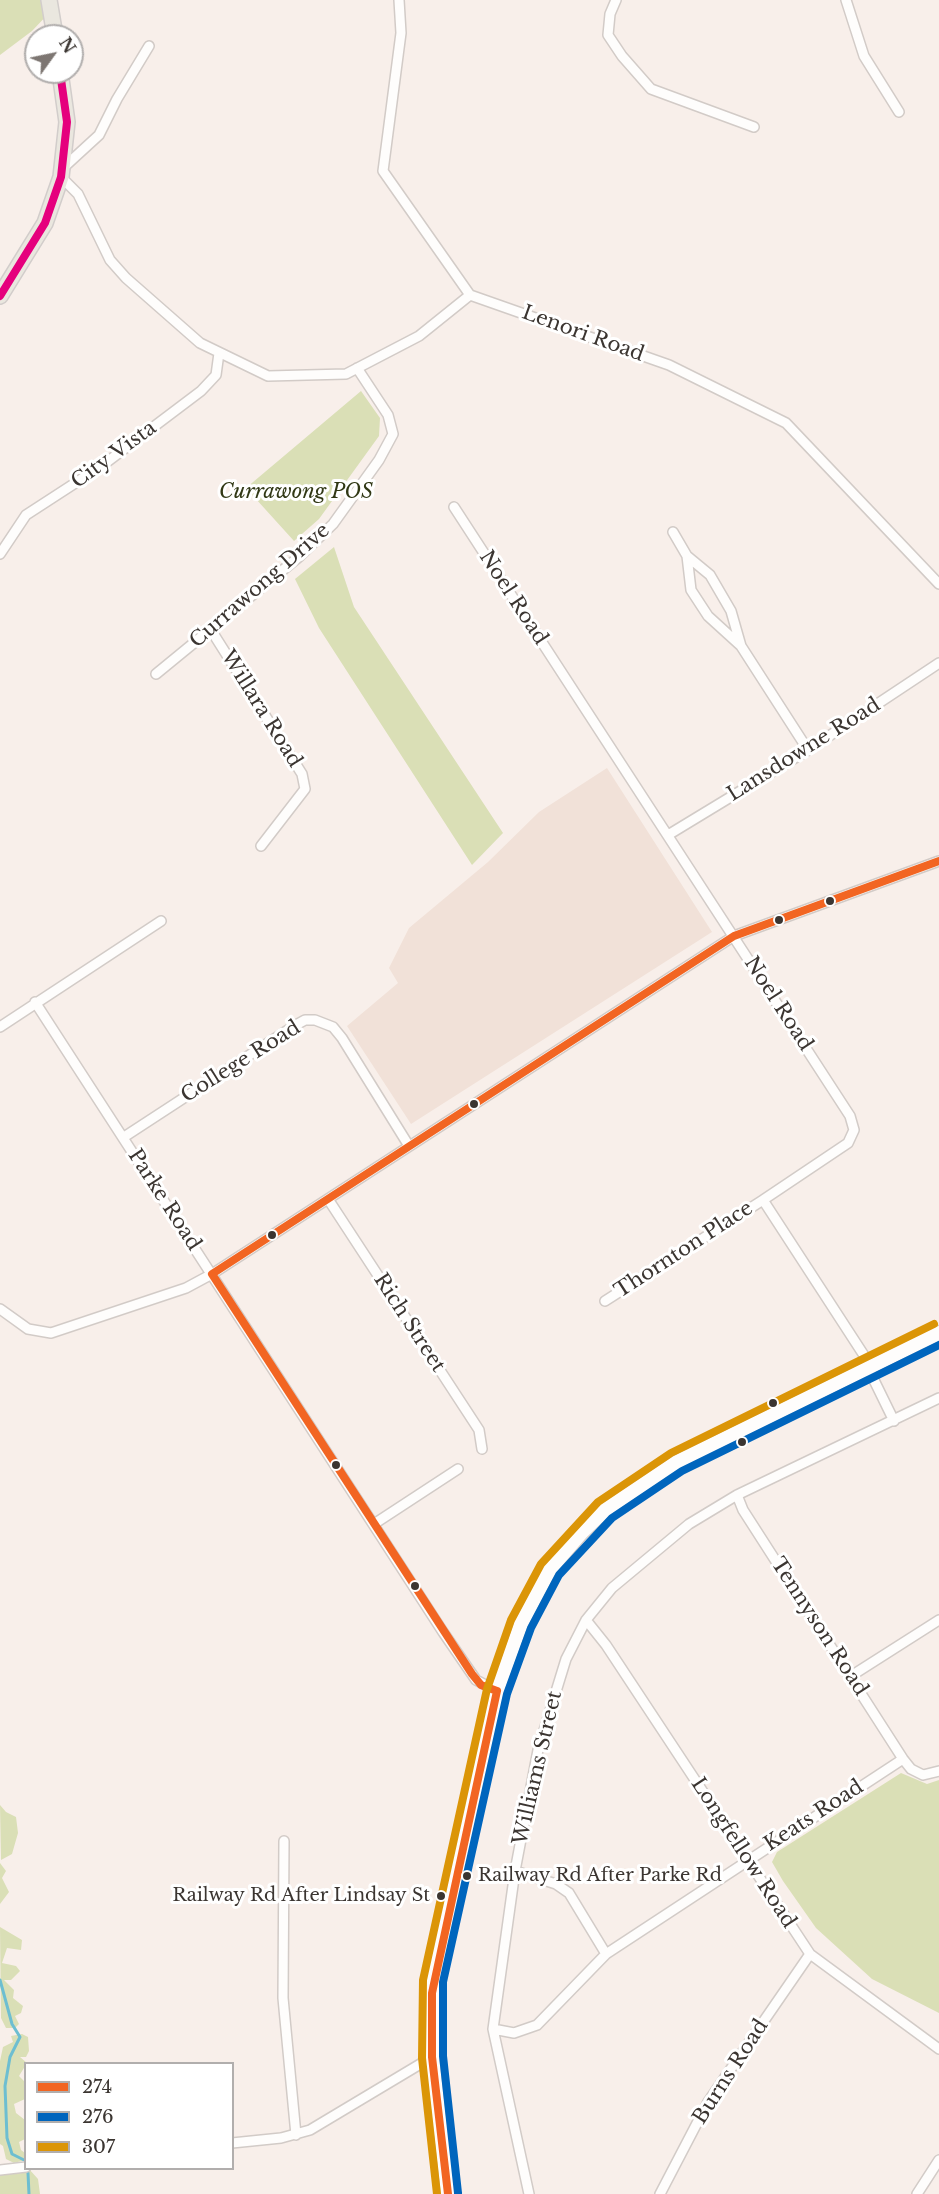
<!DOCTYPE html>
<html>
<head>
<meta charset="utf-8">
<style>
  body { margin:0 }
  #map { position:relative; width:939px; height:2194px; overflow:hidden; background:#f8efea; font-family:"Libre Baskerville",serif }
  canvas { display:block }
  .legend { position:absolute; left:24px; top:2062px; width:210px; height:108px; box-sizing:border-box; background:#fff; border:2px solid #b1aead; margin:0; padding:8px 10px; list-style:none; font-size:18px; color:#3b3531 }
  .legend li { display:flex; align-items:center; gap:12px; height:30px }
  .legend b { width:30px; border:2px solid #b1aead }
  .north { position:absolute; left:24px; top:24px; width:60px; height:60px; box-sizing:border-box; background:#fff; border:2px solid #b1aead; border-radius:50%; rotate:57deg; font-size:16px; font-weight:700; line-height:24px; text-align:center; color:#3b3531 }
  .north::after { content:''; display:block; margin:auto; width:21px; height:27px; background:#7d7672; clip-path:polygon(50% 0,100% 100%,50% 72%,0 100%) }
</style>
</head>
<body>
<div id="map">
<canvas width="939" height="2194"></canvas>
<ul class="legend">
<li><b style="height:8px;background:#f26522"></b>274</li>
<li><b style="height:8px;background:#0065bd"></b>276</li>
<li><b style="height:8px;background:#db9507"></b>307</li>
</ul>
<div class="north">N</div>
</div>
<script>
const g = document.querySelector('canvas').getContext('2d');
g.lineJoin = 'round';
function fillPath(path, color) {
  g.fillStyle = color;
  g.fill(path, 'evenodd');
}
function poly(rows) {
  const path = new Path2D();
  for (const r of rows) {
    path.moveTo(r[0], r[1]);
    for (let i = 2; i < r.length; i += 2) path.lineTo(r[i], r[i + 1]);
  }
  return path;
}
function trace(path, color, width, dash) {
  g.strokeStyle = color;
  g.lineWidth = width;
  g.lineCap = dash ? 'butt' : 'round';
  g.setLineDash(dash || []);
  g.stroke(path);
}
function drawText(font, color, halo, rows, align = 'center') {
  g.font = font + ' "Libre Baskerville",serif';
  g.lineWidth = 6;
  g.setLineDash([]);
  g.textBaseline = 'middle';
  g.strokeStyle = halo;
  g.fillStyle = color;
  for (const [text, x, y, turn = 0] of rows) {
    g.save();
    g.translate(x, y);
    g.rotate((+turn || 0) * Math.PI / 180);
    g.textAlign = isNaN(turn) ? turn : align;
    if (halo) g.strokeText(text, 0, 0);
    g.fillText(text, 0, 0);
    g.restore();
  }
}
const built = poly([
  [607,768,712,932,411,1124,347,1026,398,983,389,968,409,928,488,862,539,812]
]);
const green = poly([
  [0,0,49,0,51,11,32,31,0,55],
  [361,391,380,418,379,436,319,519,294,541,246,488],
  [334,547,354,607,503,833,472,865,319,628,295,579],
  [901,1773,927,1784,939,1780,939,2013,872,1979,816,1928,783,1881,772,1862,777,1852],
  [0,1805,6,1812,16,1817,18,1833,12,1854,1,1860],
  [0,1863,6,1871,2,1878,9,1892,0,1904],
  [0,1927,22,1940,21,1950,7,1948,2,1963,16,1966,20,1971,11,1980,4,1980,14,1990,13,1998,23,2006,21,2013,15,2016,19,2024,15,2028,6,2028,1,2018],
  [22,2034,28,2037,29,2051,26,2057,20,2057,27,2063,19,2076,25,2082,25,2099,14,2104,16,2113,25,2120,25,2139,19,2142,21,2150,25,2153,25,2160,14,2163,6,2159,3,2146,0,2144,0,2061,3,2047,13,2042,11,2036],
  [0,2164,29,2169,38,2179,40,2194,0,2194]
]);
const stream = poly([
  [0,1980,12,2024,20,2037,10,2057,5,2086,7,2138,12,2154,26,2161],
  [28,2173,29,2194]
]);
const street = poly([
  [399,0,401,33,383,171,470,295,669,365,786,423,939,584],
  [616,0,610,14,608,35,622,56,651,89,754,127],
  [846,0,864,56,899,112],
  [63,168,99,135,117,99,149,46],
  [61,177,78,194,110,260,126,278,200,343,268,376,346,374,419,336,470,295],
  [454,507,850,1116,854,1130,848,1143,763,1200,867,1360,871,1374,894,1421],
  [673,532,687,556,710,575,731,611,741,646],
  [0,554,26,515,103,465,201,391,216,375,219,353],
  [687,556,691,590,708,616,741,646,808,750],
  [211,630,302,774,305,789,261,846],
  [156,674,300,556,333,524,379,460,393,434,388,415,357,368],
  [668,835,808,750,939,663],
  [35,1002,443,1632,476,1680,497,1691],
  [0,1027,161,921],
  [124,1137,294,1026,305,1020,315,1020,333,1027,342,1038,409,1146],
  [328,1199,479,1430,482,1449],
  [605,1301,763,1200],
  [0,1309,28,1329,51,1333,186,1288,212,1274,734,936,939,861],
  [737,1495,743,1510,903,1759,911,1769,923,1775,939,1771],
  [374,1524,458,1469],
  [586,1620,606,1645,810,1954,939,2049],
  [851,1676,939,1620],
  [284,1841,283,1998,296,2135],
  [515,1871,556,1884,569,1893,606,1954],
  [493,2029,514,2033,537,2025,606,1954,903,1759],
  [232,2143,281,2138,310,2130,432,2057],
  [0,2170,26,2167],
  [529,2194,493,2029,515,1871,538,1750,566,1659,586,1620,612,1588,689,1524,737,1495,939,1398],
  [660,2194,708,2102,810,1954],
  [917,2194,939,2160]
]);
const secondary = poly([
  [448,2194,432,2057,433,1981,497,1691,521,1624,550,1569,581,1533,605,1510,677,1462,939,1333]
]);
const primary = poly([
  [49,0,55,36],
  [0,296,45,223,61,177,67,122,60,72]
]);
const bus1 = poly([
  [212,1274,734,936,939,861],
  [212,1274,472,1674,481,1685,497,1691],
  [448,2194,432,2057,432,1993,497,1691]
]);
const bus2 = poly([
  [458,2193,443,2056,443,1982,507,1694,531,1628,559,1575,612,1518,682,1471,939,1345]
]);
const bus3 = poly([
  [437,2194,422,2058,423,1980,487,1689,511,1620,541,1564,598,1502,671,1453,934,1324]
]);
const bus4 = poly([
  [0,296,45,223,61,177,67,122,60,72]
]);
const markers = [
  [830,901,5,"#3b3531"],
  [779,920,5,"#3b3531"],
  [474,1104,5,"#3b3531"],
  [272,1235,5,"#3b3531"],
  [773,1403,5,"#3b3531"],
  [742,1442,5,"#3b3531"],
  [336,1465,5,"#3b3531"],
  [415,1586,5,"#3b3531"],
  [467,1876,5,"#3b3531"],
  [441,1896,5,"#3b3531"]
];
const busNames = [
  ["Railway Rd After Parke Rd",478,1876],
  ["Railway Rd After Lindsay St",430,1896,"right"]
];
const streetNames = [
  ["Lenori Road",583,334,20],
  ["City Vista",114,455,-36],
  ["Currawong Drive",260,586,-41],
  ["Noel Road",513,598,57],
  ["Willara Road",261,709,58],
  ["Lansdowne Road",804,750,-32],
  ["Noel Road",778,1004,57],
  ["College Road",241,1062,-32],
  ["Parke Road",164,1200,57],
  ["Thornton Place",684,1250,-33],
  ["Rich Street",409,1323,57],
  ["Tennyson Road",819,1627,57],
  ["Williams Street",538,1768,-77],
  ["Keats Road",814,1816,-33],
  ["Longfellow Road",743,1853,57],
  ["Burns Road",731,2072,-57]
];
const parkNames = [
  ["Currawong POS",296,492]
];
fillPath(built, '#f1e1d8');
fillPath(green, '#dadfb6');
trace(stream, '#6dbed1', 3);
trace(street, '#d2cbc7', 12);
trace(secondary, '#d2cbc7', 16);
trace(primary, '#d2cdcb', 18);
trace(street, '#fefdfc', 9);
trace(secondary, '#fefdfc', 14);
trace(primary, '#eae7df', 15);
trace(bus1, '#f26522', 8);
trace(bus2, '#0065bd', 8);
trace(bus3, '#db9507', 8);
trace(bus4, '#e5007d', 8);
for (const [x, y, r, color] of markers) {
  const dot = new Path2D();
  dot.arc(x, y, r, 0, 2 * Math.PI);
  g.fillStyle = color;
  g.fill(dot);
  trace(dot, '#fff', 2);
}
drawText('18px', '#3b3531', '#fff', busNames, 'left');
drawText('20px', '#3b3531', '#fff', streetNames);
drawText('italic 20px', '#313815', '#fff', parkNames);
</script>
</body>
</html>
